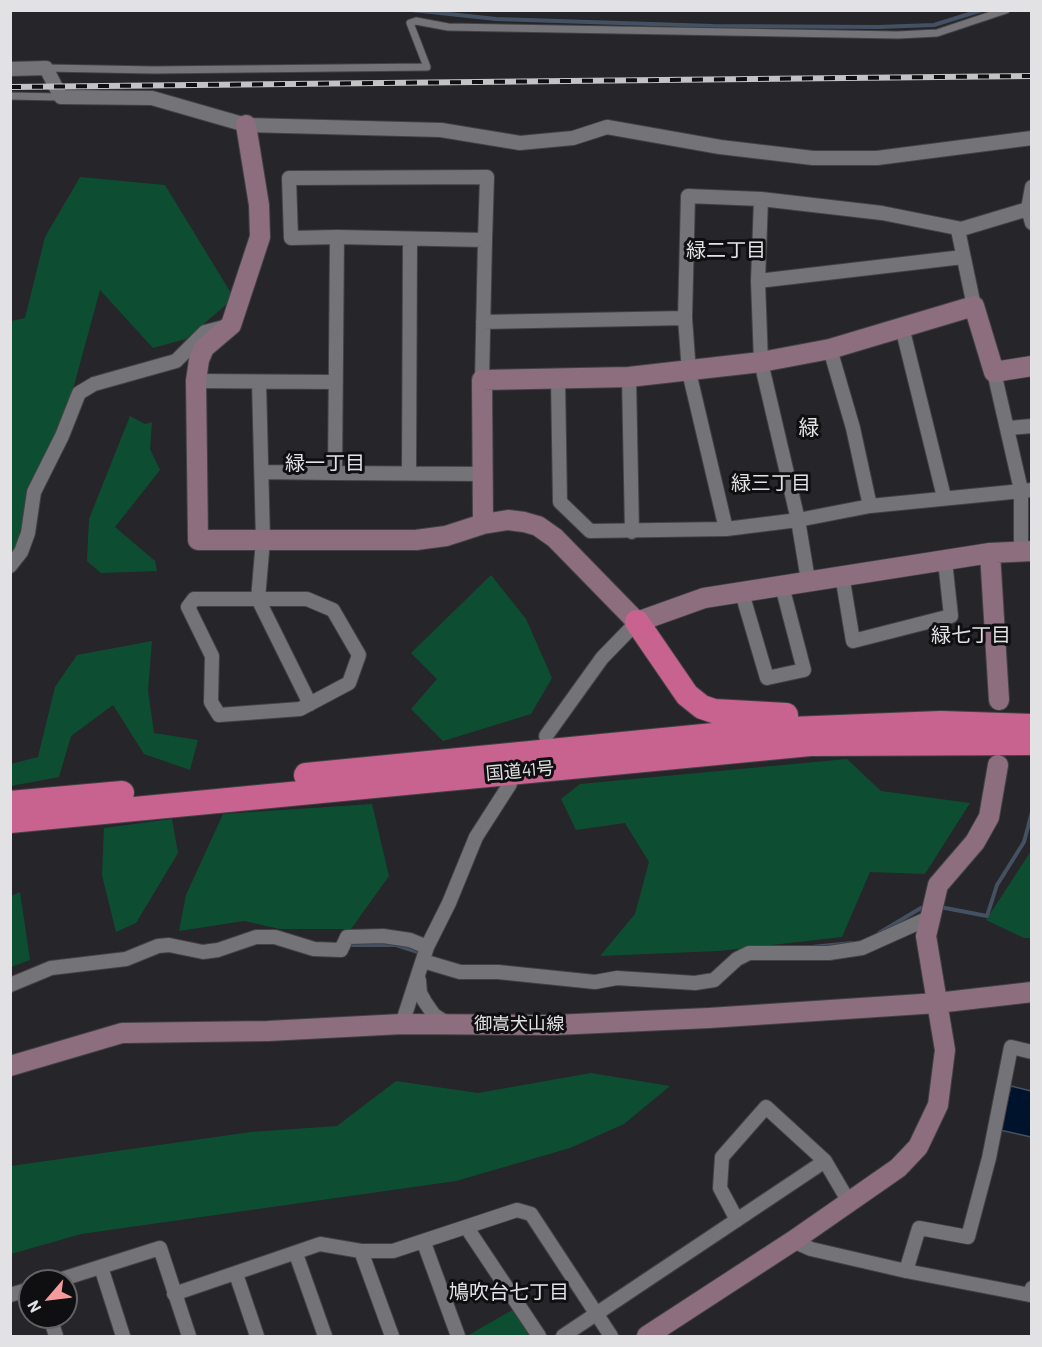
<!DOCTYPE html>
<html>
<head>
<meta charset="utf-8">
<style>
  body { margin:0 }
  #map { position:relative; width:1042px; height:1347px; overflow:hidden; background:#26252a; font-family:Barlow,sans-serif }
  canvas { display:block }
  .frame { position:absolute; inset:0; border:12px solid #e2e1e4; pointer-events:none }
  .north { position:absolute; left:18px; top:1269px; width:60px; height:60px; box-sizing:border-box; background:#0f0f11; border:2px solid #636365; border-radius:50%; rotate:242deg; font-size:16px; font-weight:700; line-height:24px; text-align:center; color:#e2e1e4 }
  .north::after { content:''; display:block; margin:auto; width:21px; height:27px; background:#f59b9c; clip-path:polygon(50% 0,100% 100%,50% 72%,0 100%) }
</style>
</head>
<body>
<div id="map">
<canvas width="1042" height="1347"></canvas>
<div class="frame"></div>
<div class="north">N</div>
</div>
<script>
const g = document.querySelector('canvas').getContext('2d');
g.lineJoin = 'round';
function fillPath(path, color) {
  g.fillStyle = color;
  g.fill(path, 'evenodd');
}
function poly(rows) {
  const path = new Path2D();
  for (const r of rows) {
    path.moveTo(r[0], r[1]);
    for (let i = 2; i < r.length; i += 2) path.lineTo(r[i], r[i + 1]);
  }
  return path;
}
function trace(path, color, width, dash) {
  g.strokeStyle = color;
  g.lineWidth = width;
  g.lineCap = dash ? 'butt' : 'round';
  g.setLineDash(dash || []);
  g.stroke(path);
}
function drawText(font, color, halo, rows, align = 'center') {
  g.font = font + ' Barlow,"Noto Sans JP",sans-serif';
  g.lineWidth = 6;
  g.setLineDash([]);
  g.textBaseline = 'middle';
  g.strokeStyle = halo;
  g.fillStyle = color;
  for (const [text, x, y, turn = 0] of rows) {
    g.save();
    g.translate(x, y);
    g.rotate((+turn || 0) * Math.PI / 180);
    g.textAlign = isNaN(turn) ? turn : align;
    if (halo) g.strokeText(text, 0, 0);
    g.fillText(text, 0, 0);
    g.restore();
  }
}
const green = poly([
  [80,177,165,185,234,298,186,339,153,348,100,290,72,393,59,430,31,481,17,545,11,553,11,321,25,318,45,237],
  [130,416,145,424,152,422,150,449,160,470,115,527,155,561,157,571,101,573,87,561,89,519],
  [491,575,526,619,552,678,531,714,443,741,411,709,437,679,411,653],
  [152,641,148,691,154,733,198,740,190,770,144,754,113,705,71,736,59,777,11,786,11,764,38,757,55,687,77,655],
  [847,759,881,791,970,803,925,874,870,872,842,937,719,951,600,956,635,914,649,862,625,823,576,830,561,799,580,784],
  [372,804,389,876,351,929,280,929,244,921,179,931,186,895,223,814],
  [172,819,178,853,136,923,116,932,102,875,104,828],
  [1031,851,1031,938,1024,938,986,920],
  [20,892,30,960,11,967,11,896],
  [591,1073,670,1086,624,1124,570,1148,456,1181,81,1234,11,1254,11,1166,251,1132,337,1126,396,1081,478,1093],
  [519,1306,539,1336,467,1336]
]);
const water = poly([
  [1011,1086,1031,1091,1031,1137,1000,1130,1011,1086]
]);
const stream = poly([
  [412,10,496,19,713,26,878,27,934,25,982,10],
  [940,907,987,916,997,885,1024,842,1032,812],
  [879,933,921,908,927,907],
  [346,945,396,945,421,953],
  [812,947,852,943]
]);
const lane = poly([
  [46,68,154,70,427,67,410,23,416,21,448,27,898,35,937,33,1006,10],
  [10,96,61,97]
]);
const street = poly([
  [10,69,46,68,61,97,152,98,246,125,441,130,520,143,573,138,607,127,720,147,813,158,877,158,1032,138],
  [1032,187,1028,209,1032,223],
  [761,199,882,213,962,229],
  [337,237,291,238,289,178,487,177,485,240],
  [758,281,761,362,798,520,808,580],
  [974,306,958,230,1028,209],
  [483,322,685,318],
  [902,327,944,497],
  [830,349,853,428,870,506],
  [994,372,1021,490,1021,551],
  [629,377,632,532],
  [558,379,560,502,590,531,726,529,798,520,870,506,1032,490],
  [482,380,485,240,337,237,335,473,484,474],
  [196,381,335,382],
  [259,382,263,540,258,599,310,704],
  [1009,428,1032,426],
  [263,472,335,473],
  [409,472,410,241],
  [726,529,689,372,685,318,688,196,761,199,758,281,963,257],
  [10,566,21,552,28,533,34,492,62,436,79,393,94,384,176,361,205,332,224,327],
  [842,575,853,641,951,616,945,561],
  [742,593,767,678,804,670,782,586],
  [194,599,307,599,333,610,359,655,349,683,300,709,219,715,211,702,212,656,188,607,194,599],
  [546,736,602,658,637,622],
  [423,961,460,972,498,972,595,982,617,978,695,983,714,980,737,959,749,953,829,953,862,948,931,917],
  [419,980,420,993,425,1002,434,1015,448,1024],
  [10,985,51,968,126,959,158,946,169,945,203,952,218,950,256,937,275,937,314,949,341,950,347,937,383,936,410,940,427,947],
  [402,1024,427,947,449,903,476,837,510,784],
  [737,1220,720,1188,722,1157,766,1107,825,1161],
  [467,1228,539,1336],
  [793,1241,811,1249,906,1271,1030,1295,1032,1288],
  [424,1243,458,1336],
  [361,1251,392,1336],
  [296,1254,325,1336],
  [101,1267,123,1336],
  [906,1271,919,1228,968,1237,989,1158,1011,1047,1032,1052],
  [236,1274,257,1336],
  [56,1281,160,1248,189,1336],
  [174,1294,320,1244,361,1251,393,1251,517,1210,531,1214,611,1336],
  [10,1295,30,1289],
  [50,1317,56,1336],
  [563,1336,825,1161,849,1202]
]);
const secondary = poly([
  [246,125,259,205,260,237,231,325,204,348,199,360,196,381,198,540,416,540,446,536,483,524,508,520,524,522,538,526,555,538,637,622,704,598,990,553,1032,551],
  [483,524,482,380,629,377,761,362,830,349,974,306,994,372,1032,366],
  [990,553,999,700],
  [10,1066,122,1033,268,1031,402,1024,554,1025,709,1018,937,1003,1032,992],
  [647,1336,793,1241,898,1168,918,1147,938,1105,945,1050,926,936,938,885,975,842,989,817,998,765]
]);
const highway = poly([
  [637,622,687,695,702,707,714,711,786,715],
  [306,775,765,730,941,723,1032,726],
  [10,803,122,793],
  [10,821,810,744,1032,743]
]);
const rail = poly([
  [10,87,1032,76]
]);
const streetNames = [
  ["国道41号",520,771,-5],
  ["御嵩犬山線",519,1024]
];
const neighbourhoodNames = [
  ["緑二丁目",726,250],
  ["緑一丁目",325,463],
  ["緑三丁目",771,483],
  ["緑七丁目",971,635],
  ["鳩吹台七丁目",509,1292]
];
const quarterNames = [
  ["緑",809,428]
];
fillPath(green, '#0d4e32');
fillPath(water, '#00132c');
trace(water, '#445163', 1.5);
trace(stream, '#445163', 4);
trace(lane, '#424144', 9);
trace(street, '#424144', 16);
trace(secondary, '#424144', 22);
trace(highway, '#424144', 26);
trace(lane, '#747378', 7);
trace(street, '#747378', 14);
trace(secondary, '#8d6e7f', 20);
trace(highway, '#c8628f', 24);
trace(rail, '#c3c2c5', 6);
trace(rail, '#0f0f11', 4, [11]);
drawText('18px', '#e2e1e4', '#0f0f11', streetNames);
drawText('20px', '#e2e1e4', '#0f0f11', neighbourhoodNames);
drawText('21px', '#e2e1e4', '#0f0f11', quarterNames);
</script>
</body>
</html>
